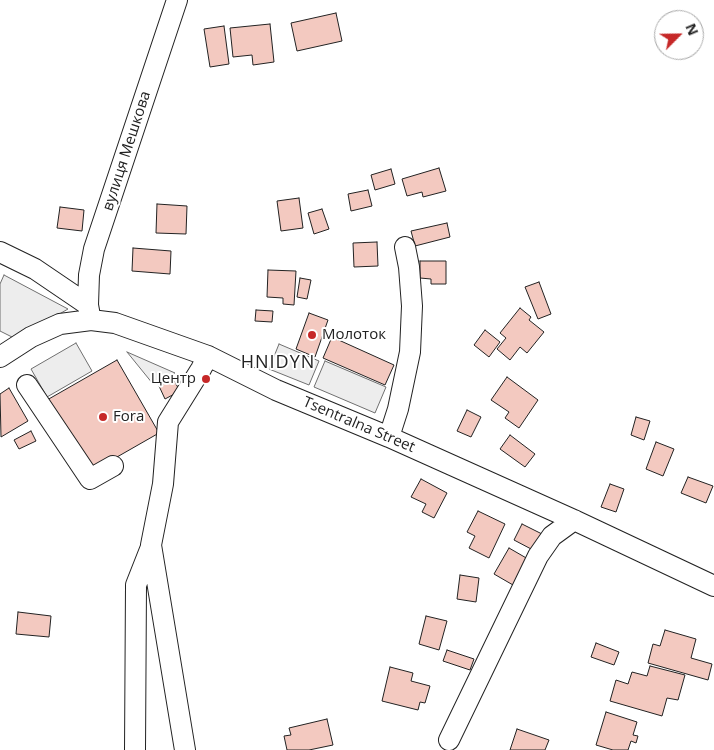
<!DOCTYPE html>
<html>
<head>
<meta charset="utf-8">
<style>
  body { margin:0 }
  #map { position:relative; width:714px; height:750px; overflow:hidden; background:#fff; font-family:"Open Sans",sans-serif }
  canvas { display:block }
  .north { position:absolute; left:654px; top:10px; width:50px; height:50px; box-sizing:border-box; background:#fff; border:1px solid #a7a7a7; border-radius:50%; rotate:67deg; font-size:14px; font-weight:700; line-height:20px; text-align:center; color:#222 }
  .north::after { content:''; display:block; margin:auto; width:18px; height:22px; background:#c62828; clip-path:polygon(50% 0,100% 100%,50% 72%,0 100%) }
</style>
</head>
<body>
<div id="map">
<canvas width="714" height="750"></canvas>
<div class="north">N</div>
</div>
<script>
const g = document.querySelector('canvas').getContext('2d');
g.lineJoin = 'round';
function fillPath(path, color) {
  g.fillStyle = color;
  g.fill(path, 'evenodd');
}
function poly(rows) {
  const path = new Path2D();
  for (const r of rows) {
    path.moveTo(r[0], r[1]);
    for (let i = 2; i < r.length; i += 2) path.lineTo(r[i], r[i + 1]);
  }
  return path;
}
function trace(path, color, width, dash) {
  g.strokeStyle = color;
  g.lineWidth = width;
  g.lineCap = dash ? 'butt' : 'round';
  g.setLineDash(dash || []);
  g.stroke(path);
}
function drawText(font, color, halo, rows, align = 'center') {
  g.font = font + ' "Open Sans",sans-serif';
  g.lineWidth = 4;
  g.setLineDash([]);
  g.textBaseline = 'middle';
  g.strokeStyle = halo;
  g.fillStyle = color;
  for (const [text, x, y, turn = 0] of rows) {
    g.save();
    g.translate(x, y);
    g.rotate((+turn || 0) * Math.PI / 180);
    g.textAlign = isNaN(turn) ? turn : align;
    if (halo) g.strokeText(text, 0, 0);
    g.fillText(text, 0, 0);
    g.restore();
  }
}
const parking = poly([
  [4,275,68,309,16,339,0,331,0,284,4,275],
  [76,343,92,371,47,397,31,369,76,343],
  [279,344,319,361,309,385,269,369,279,344],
  [127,352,175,373,153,384,127,352],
  [325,361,386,387,375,413,314,387,325,361]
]);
const building = poly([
  [336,13,342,41,297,51,291,23,336,13],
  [270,24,274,62,253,65,252,55,233,57,230,28,270,24],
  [224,26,229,64,210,67,204,29,224,26],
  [439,168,446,191,423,197,422,192,407,196,402,179,439,168],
  [391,169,395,184,375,190,371,175,391,169],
  [368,190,372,206,351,211,348,194,368,190],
  [299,198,303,228,281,231,277,201,299,198],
  [157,204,187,206,186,234,156,233,157,204],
  [60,207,84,210,82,231,57,228,60,207],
  [322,209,329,229,314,234,308,213,322,209],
  [447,223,450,237,415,246,411,231,447,223],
  [377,242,378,266,354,267,353,243,377,242],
  [133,248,171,251,170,274,132,271,133,248],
  [420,261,446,261,446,284,431,284,431,279,420,278,420,261],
  [268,270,296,271,294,305,283,304,283,298,267,297,268,270],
  [300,278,311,280,307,299,297,297,300,278],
  [539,282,551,314,538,319,525,287,539,282],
  [520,308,531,317,529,320,544,332,527,353,520,347,510,360,497,349,506,338,500,333,520,308],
  [256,310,273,311,272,322,255,321,256,310],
  [309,313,328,320,315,357,296,349,309,313],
  [485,330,500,342,489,357,474,345,485,330],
  [332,337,394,365,385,385,323,358,332,337],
  [117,360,159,433,89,473,47,400,117,360],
  [507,377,538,400,519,428,505,418,509,412,491,400,507,377],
  [173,379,180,391,165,399,159,386,173,379],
  [9,388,28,421,1,437,0,394,9,388],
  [467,410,481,417,471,437,457,431,467,410],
  [636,417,650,421,644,440,631,435,636,417],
  [31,431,36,441,19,449,14,440,31,431],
  [510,435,535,454,525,467,500,449,510,435],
  [656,442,674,449,663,476,646,469,656,442],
  [688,477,713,486,706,503,681,493,688,477],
  [421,479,447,493,434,518,422,512,426,504,411,497,421,479],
  [610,484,624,489,616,512,601,507,610,484],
  [478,511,505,524,489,558,469,548,475,536,467,532,478,511],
  [522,524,542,534,533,550,514,540,522,524],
  [509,548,528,559,513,585,494,574,509,548],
  [460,575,479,578,476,602,457,599,460,575],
  [18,612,51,616,49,637,16,634,18,612],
  [426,616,447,621,439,650,419,644,426,616],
  [665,630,696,639,691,658,712,664,708,680,648,663,653,644,660,646,665,630],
  [596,643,619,652,614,665,591,657,596,643],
  [447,650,474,659,470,670,443,661,447,650],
  [650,666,685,675,678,700,667,698,662,716,610,701,616,680,628,684,632,672,647,676,650,666],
  [390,667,413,673,411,681,430,686,425,703,420,702,418,710,382,701,390,667],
  [606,712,637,722,633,735,638,736,636,743,631,741,628,750,613,750,596,745,606,712],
  [327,719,333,745,309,750,287,750,284,736,291,735,289,728,327,719],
  [517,729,549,740,545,750,510,750,517,729]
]);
const minor = poly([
  [0,252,35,269,88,305,90,316],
  [88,305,89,275,94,249,177,0],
  [0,357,31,337,60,324,91,320,115,323,208,356,276,390,389,437,574,520,714,586],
  [27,385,90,479,113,466],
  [389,437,398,409,410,352,412,306,409,267,405,247],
  [449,740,538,556,552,536,574,520],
  [135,750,136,585,151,547],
  [185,750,151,545,163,484,168,422,201,369,208,356]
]);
const markers = [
  [312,335,5,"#c62828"],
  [206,379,5,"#c62828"],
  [103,417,5,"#c62828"]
];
const streetNames = [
  ["вулиця Мешкова",127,151,-72],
  ["Tsentralna Street",359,425,23]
];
const poiNames = [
  ["Молоток",322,335],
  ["Центр",196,379,"right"],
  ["Fora",113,417]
];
const quarterNames = [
  ["HNIDYN",278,363]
];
fillPath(parking, '#ededed');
trace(parking, '#6f6f6f', 1);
fillPath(building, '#f3c9c0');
trace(building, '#222', 1);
trace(minor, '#222', 22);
trace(minor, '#fff', 20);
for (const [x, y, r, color] of markers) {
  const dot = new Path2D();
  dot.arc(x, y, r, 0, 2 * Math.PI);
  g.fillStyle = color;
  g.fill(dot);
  trace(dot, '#fff', 2);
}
drawText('15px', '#222', '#fff', streetNames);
drawText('15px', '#222', '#fff', poiNames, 'left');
g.letterSpacing = '1px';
drawText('18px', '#222', '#fff', quarterNames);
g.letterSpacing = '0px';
</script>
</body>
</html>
